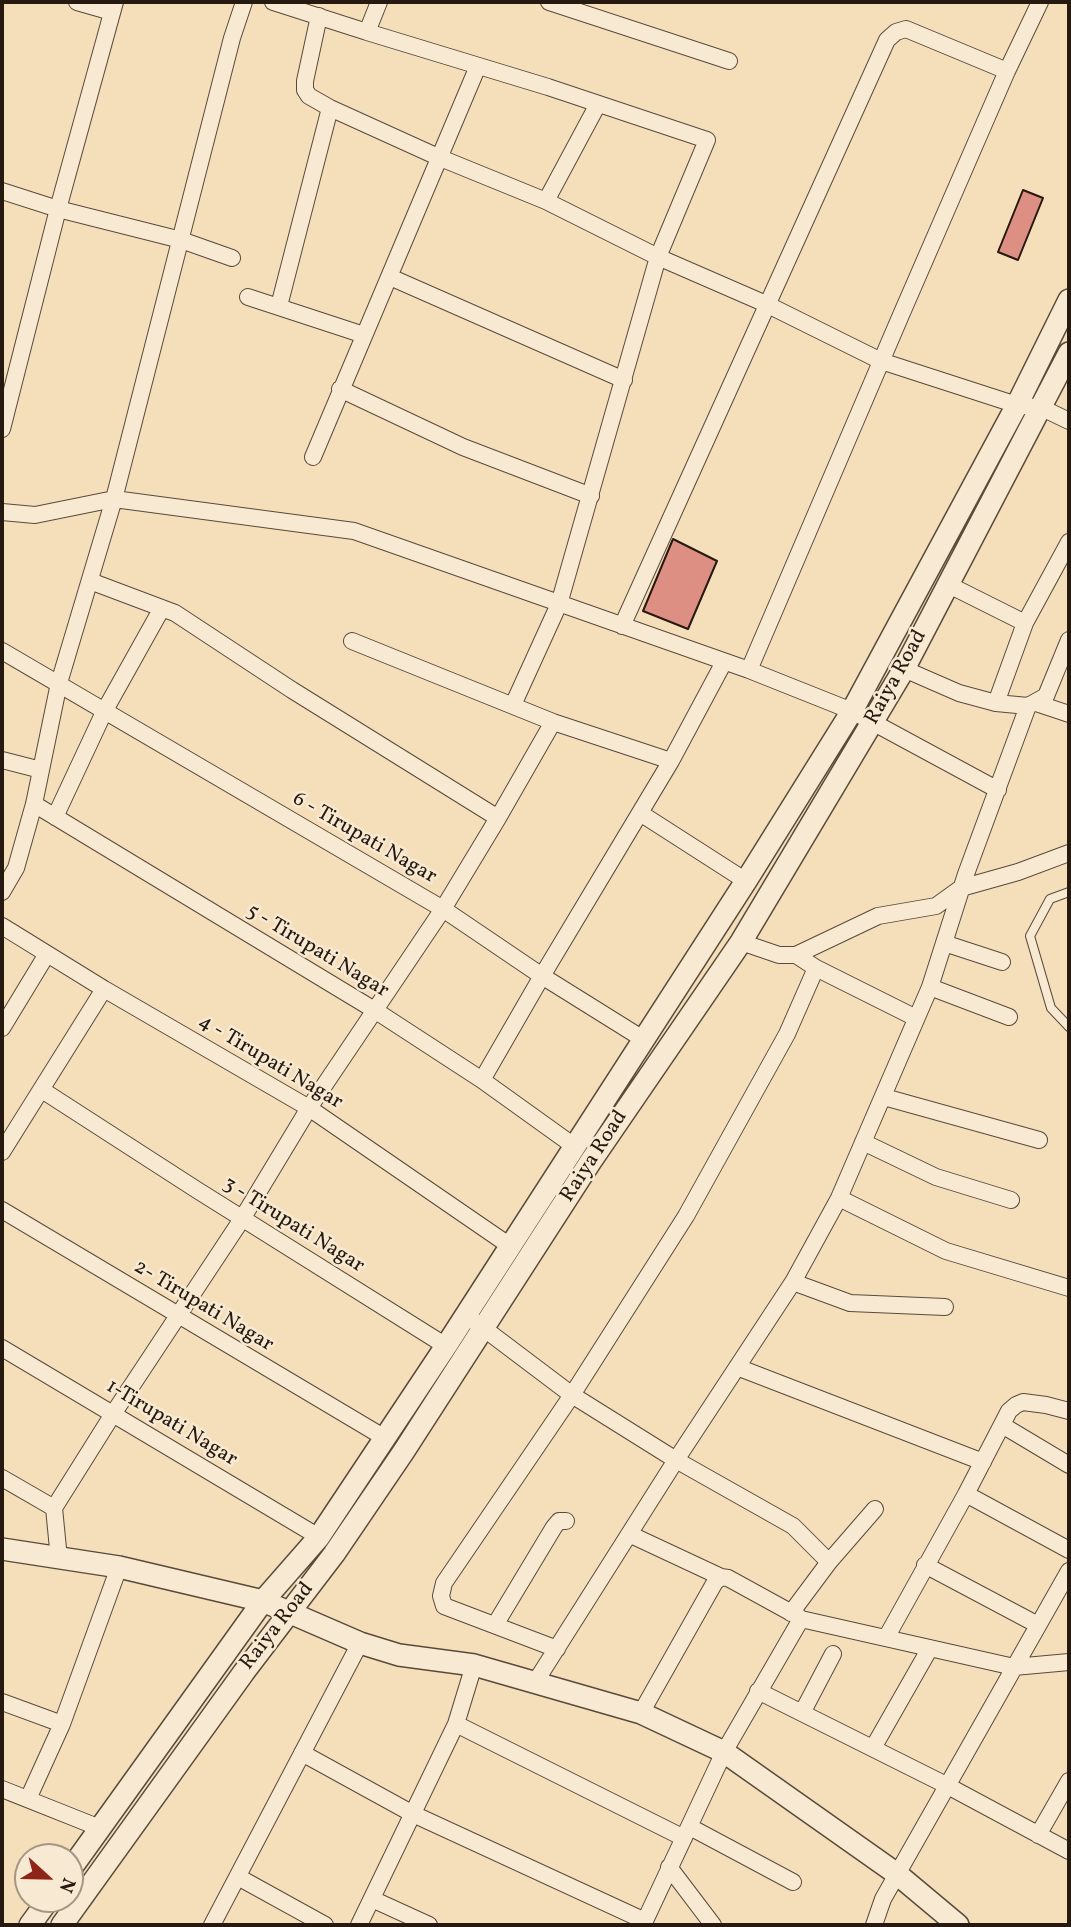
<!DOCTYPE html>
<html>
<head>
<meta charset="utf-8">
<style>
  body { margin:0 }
  #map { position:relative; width:1071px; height:1927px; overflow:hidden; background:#f5deba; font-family:Vollkorn,serif }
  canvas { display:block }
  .frame { position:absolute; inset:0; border:4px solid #251910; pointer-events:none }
  .north { position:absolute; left:14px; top:1843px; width:70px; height:70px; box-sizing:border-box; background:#f8ead2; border:2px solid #a49684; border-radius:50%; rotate:112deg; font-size:19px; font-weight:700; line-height:28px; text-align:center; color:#251910 }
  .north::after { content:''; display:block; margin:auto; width:24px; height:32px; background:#8f2418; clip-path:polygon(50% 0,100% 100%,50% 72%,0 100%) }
</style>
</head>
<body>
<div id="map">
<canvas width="1071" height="1927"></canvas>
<div class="frame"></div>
<div class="north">N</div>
</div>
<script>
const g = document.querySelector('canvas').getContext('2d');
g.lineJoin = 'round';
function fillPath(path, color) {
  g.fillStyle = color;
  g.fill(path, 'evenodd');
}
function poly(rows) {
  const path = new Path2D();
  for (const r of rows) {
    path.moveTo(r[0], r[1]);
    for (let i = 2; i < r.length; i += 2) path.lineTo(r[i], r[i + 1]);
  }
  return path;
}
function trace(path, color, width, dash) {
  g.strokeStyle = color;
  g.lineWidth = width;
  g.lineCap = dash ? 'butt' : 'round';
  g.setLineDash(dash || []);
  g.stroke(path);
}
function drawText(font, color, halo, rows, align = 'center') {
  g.font = font + ' Vollkorn,serif';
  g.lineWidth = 5;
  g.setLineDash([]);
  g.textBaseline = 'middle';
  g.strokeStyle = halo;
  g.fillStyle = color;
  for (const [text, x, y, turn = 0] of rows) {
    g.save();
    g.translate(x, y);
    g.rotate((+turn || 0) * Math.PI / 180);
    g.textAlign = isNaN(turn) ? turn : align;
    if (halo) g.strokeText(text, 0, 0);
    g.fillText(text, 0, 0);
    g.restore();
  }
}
const building = poly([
  [1023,190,1043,198,1018,260,998,252,1023,190],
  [673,539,717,561,688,629,643,611,673,539]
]);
const service = poly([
  [1069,892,1050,899,1030,936,1051,1008,1069,1027]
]);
const minor = poly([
  [77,2,112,12],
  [273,2,367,32],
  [379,2,367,32,548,87,707,140,658,257,559,604,513,705],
  [549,2,729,61],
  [319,16,305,81,305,90,309,96,330,108,438,157,546,201,658,257,766,304,881,361,1017,405,1042,408,1069,421],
  [2,191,58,209,181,240,232,258],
  [546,201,598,104],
  [390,277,624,380],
  [248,297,364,335],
  [279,306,330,108],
  [340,389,463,447,591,496],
  [2,429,58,209,115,2],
  [313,457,478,66],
  [2,512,35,515,114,499,354,531,749,670,852,711,998,790],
  [947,584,1025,623],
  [622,626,887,40,896,32,906,29,1007,71],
  [352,641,553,722],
  [2,651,443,909,542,976,643,1039],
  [904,669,959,693,996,703,1028,706,1046,696,1069,640],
  [749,670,901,315,1007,71,1040,2],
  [996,703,1025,623,1069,542],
  [1036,703,1069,714],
  [2,760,41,770],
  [34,804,376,1011,482,1080,574,1146],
  [640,813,746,881],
  [55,817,105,710,162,608],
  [498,818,553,722,671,761],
  [2,892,16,868,34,804,59,683,114,499,232,38,244,2],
  [2,926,104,989,309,1108,510,1246],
  [741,942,779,955,796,955,878,916,936,906,961,888,1018,872,1069,853],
  [944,943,1002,962],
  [816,968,916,1018],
  [930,987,1009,1017],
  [2,1028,47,954],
  [482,1080,542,976,671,761,724,662],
  [42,1090,197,1190,446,1346],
  [884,1097,1039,1140],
  [863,1142,936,1177,1011,1200],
  [2,1152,104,989],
  [839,1198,946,1251,1069,1288],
  [2,1210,385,1438],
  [793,1282,850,1303,945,1307],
  [466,1315,572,1395,676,1460,793,1526,829,1562,791,1613],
  [2,1348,319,1537],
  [737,1367,983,1462],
  [1069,1411,1046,1405,1023,1402,1016,1405,1009,1411,966,1494,1069,1550],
  [1002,1425,1069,1465],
  [2,1478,54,1508],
  [629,1534,721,1577],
  [59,1559,54,1508,113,1414,242,1219,309,1108,443,909,498,818,292,690,175,613,90,581],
  [829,1562,875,1509],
  [925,1565,1038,1625],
  [495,1625,554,1527,559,1521,566,1521],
  [886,1638,966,1494],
  [557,1649,444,1606,441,1596,444,1583,572,1395,686,1216,787,1034,816,968,796,955],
  [474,1665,456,1724,684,1838],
  [536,1681,676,1460,793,1282,839,1198,930,987,966,874,1028,706],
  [758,1691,946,1785,1069,1851],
  [2,1702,62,1724,28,1799],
  [641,1713,715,1582,721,1577,728,1578,799,1617],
  [802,1713,833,1654],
  [62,1724,119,1567],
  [873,1748,930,1648],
  [302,1753,413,1814,645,1921],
  [2,1789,100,1828],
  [690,1827,793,1882],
  [1038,1835,1069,1781],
  [669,1867,713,1925],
  [238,1877,325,1925],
  [372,1899,429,1925],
  [212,1925,360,1643],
  [359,1925,456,1724],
  [643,1925,724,1752,801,1619,1014,1667,1069,1662],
  [874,1925,883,1899,1069,1571]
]);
const tertiary = poly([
  [2,1549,119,1567,263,1601,360,1643,399,1655,474,1665,641,1713,724,1752,897,1874,958,1925],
  [70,1870,263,1601,319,1537,446,1346,746,881,852,711,1017,405,1069,300],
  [30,1925,49,1899],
  [62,1925,244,1672,334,1554,404,1451,591,1161,741,942,904,669,1069,353]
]);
const streetNames = [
  ["Raiya Road",897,678,-61],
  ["6 - Tirupati Nagar",364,839,30],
  ["5 - Tirupati Nagar",317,952,31],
  ["4 - Tirupati Nagar",270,1063,31],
  ["Raiya Road",595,1157,-57],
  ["3 - Tirupati Nagar",293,1226,32],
  ["2- Tirupati Nagar",203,1307,31],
  ["1-Tirupati Nagar",171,1424,31],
  ["Raiya Road",278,1627,-52]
];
fillPath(building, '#de8f83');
trace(building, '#251910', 2);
trace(service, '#594a3a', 10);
trace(minor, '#594a3a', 18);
trace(tertiary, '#594a3a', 24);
trace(service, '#f8ead2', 8);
trace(minor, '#f8ead2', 16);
trace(tertiary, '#f8ead2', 21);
drawText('21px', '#251910', '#f8ead2', streetNames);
</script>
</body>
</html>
